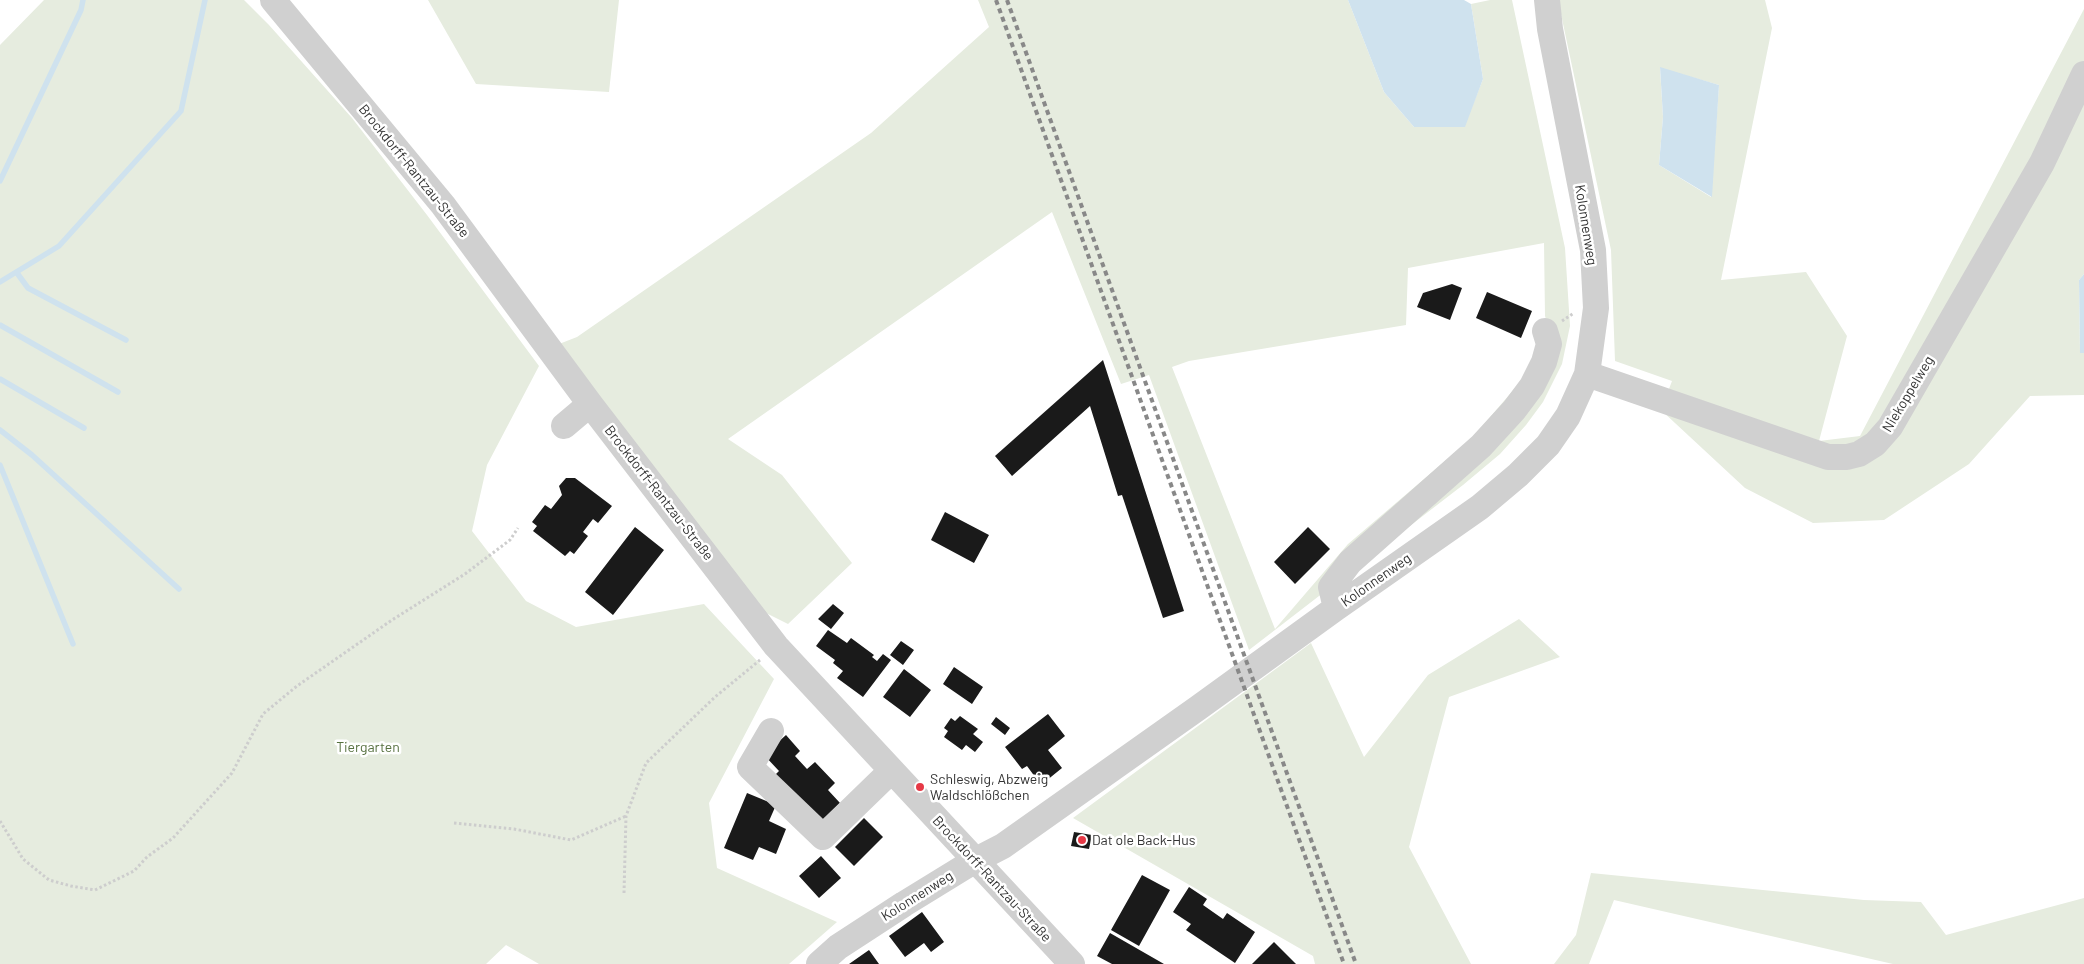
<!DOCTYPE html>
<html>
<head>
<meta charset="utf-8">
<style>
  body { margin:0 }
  canvas { display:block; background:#fff }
</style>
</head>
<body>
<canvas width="2084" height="964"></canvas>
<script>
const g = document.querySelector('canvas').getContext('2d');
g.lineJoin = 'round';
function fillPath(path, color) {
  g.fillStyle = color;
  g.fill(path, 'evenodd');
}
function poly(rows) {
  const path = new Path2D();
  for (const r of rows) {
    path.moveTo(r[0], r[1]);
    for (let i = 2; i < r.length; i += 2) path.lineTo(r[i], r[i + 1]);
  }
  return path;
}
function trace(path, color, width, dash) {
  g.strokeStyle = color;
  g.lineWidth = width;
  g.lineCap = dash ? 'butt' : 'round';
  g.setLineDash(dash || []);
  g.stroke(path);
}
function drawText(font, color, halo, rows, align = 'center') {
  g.font = font + ' Barlow,sans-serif';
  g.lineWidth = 5;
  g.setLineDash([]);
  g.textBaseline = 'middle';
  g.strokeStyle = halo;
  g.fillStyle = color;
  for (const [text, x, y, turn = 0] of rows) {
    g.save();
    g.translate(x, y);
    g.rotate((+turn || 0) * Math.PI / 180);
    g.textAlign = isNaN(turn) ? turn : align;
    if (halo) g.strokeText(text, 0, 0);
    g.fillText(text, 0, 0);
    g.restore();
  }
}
const green = poly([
  [44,0,244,0,269,25,352,118,427,215,539,366,487,465,472,531,526,601,576,627,704,604,774,679,709,803,717,868,837,922,789,964,539,964,506,945,486,964,0,964,0,45],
  [428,0,619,0,609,92,476,84],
  [978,0,1348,0,1384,92,1414,127,1464,127,1483,79,1471,4,1490,0,1512,0,1565,248,1570,326,1562,364,1543,402,1526,425,1500,454,1463,485,1249,650,1149,375,1121,384,1052,212,728,439,782,475,852,563,788,624,766,613,559,344,577,337,871,133,989,27],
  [1544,243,1545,316,1553,340,1522,380,1472,438,1348,544,1275,629,1172,367,1189,361,1406,325,1408,268],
  [1558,0,1765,0,1772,28,1721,280,1806,272,1847,336,1819,441,1860,436,2084,9,2084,274,2079,280,2080,352,2084,353,2084,395,2030,396,1969,464,1884,520,1813,523,1745,488,1661,410,1672,381,1615,361,1611,250],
  [1660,68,1719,85,1711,197,1659,165,1663,117],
  [1519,619,1560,657,1449,697,1409,847,1471,964,1315,964,1313,956,1073,818,1311,643,1364,757,1428,675],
  [1591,873,1864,900,1921,902,1946,935,2084,898,2084,964,1893,964,1614,900,1589,964,1554,964,1576,935]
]);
const water = poly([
  [1348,0,1464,0,1471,4,1483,79,1465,127,1414,127,1384,92],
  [1660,67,1719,85,1712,197,1659,165,1663,117],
  [2084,274,2084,353,2080,353,2079,280]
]);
const stream = poly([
  [0,181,81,10,83,0],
  [17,273,28,288,126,340],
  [0,282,59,246,181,111,205,0],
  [0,325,118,392],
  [0,379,84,428],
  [0,430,32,455,179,589],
  [0,465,73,644]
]);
const building = poly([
  [1452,284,1462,288,1450,320,1417,307,1423,293],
  [1487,292,1532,311,1521,338,1476,318],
  [1103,360,1184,611,1163,618,1122,495,1118,496,1090,406,1012,476,995,456],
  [566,478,575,478,612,506,598,523,593,519,583,532,588,536,574,554,570,551,565,556,533,531,537,526,532,522,545,505,551,509,562,495,559,486],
  [945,512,989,535,974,563,931,540],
  [635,527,664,550,613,615,585,592],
  [1308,527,1330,549,1295,584,1274,562],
  [833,604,844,613,831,629,818,619],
  [828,630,847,643,851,638,874,655,872,657,877,661,883,654,891,660,863,697,837,678,843,671,833,663,835,660,816,646],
  [901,641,914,650,903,665,890,655],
  [954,667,983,687,972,704,943,684],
  [904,669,931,690,910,717,883,697],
  [1048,714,1065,736,1048,750,1062,768,1041,785,1027,766,1022,769,1005,747],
  [960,716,978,729,973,734,983,742,975,752,966,745,962,750,944,737,948,731,944,728,951,718,955,721],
  [996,717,1010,728,1005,735,991,724],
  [786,735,800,751,795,756,807,769,815,762,835,783,828,790,840,803,820,822,775,775,779,771,764,755],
  [747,793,776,805,769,821,786,829,776,854,759,847,753,860,724,848],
  [864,818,883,837,854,866,835,847],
  [1074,832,1092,835,1089,849,1071,846],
  [821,856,841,878,819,898,799,876],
  [1142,875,1170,890,1139,946,1111,930],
  [1189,887,1207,899,1203,905,1223,919,1227,913,1255,932,1235,963,1186,930,1191,924,1173,912],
  [922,912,944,942,931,952,924,943,905,957,889,936],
  [1110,933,1164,964,1112,964,1097,956],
  [1274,942,1296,964,1252,964],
  [869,950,879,964,849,964]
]);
const path = poly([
  [1562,321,1574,313],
  [0,821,23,859,49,880,71,886,95,890,134,871,147,857,173,838,232,773,263,714,297,686,392,620,465,574,510,540,518,528],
  [454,823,514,829,571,840,626,816],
  [624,893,626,816,646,763,715,697,760,660]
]);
const minor = poly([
  [273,0,443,205,590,404,776,646,1072,964],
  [1587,374,1828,457,1847,457,1859,454,1875,444,1890,427,2042,163,2084,74],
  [564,426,590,404],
  [1336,608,1331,587,1350,562,1481,446,1514,410,1532,386,1544,362,1549,344,1545,331],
  [771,731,750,767,823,837,891,771],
  [819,964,838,947,904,904,974,861,1003,846,1198,708,1336,608,1480,507,1518,475,1548,445,1568,416,1587,374,1596,308,1593,250,1550,29,1547,0]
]);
const rail = poly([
  [996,0,1344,964],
  [1007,0,1356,964]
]);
const markers = [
  [920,787,5,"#e63946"],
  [1082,840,5,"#e63946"]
];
const streetNames = [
  ["Brockdorff-Rantzau-Straße",414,171,51],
  ["Kolonnenweg",1586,225,81],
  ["Niekoppelweg",1908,394,-59],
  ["Brockdorff-Rantzau-Straße",659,493,52],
  ["Kolonnenweg",1376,580,-35],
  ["Brockdorff-Rantzau-Straße",992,879,47],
  ["Kolonnenweg",917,896,-32]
];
const parkNames = [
  ["Tiergarten",368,747]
];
const poiNames = [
  ["Schleswig, Abzweig",930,779],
  ["Waldschlößchen",930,795],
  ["Dat ole Back-Hus",1092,840]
];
fillPath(green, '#e6ecdf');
fillPath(water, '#cfe2ee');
trace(stream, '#cfe2ee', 5.5);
fillPath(building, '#1a1a1a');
trace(path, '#cdcdcd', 3, [2.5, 2.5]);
trace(minor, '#d0d0d0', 26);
trace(rail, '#888', 4, [5, 4]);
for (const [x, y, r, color] of markers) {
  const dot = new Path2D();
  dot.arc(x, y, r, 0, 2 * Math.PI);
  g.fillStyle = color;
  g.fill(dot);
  trace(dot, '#fff', 2);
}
drawText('14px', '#333', '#fff', streetNames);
drawText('14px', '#56703f', '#fff', parkNames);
drawText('14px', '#333', '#fff', poiNames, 'left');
</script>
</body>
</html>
